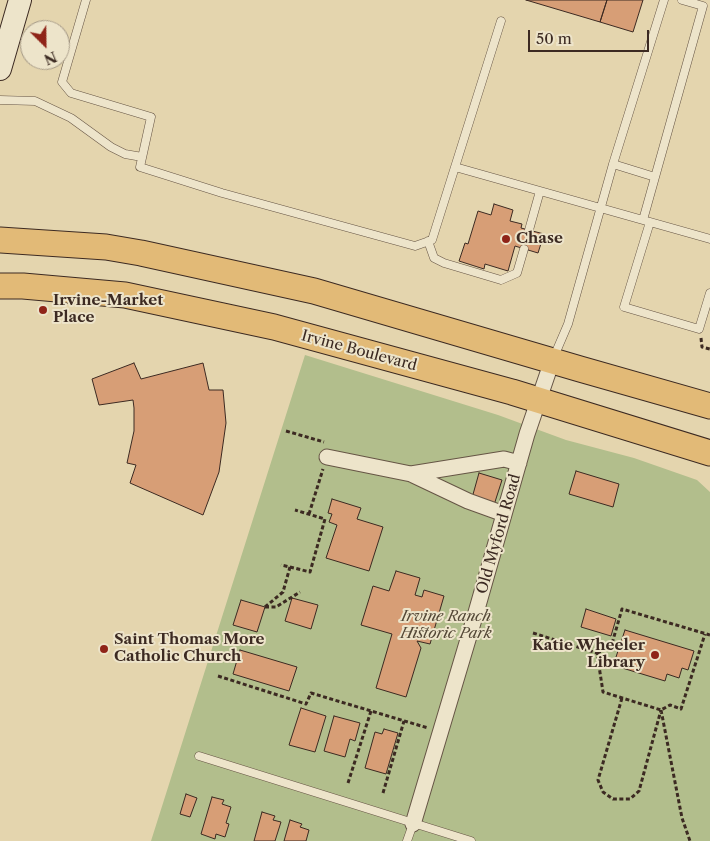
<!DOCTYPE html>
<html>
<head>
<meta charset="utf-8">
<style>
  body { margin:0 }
  #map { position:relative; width:710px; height:841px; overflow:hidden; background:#e4d5ae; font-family:"Libre Caslon Text",serif }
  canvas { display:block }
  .north { position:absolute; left:20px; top:20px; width:50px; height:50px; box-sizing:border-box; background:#ede4ca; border:1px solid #a69a87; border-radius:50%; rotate:157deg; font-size:14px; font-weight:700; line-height:20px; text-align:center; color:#3c2a22 }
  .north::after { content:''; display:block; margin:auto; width:18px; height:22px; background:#8f2418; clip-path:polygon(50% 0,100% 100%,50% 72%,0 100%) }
  .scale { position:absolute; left:528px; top:30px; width:121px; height:22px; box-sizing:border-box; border:2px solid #3c2a22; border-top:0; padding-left:6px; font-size:15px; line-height:18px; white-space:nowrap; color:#3c2a22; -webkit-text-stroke:4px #ede4ca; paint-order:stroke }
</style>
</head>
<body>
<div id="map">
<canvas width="710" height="841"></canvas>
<div class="north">N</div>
<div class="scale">50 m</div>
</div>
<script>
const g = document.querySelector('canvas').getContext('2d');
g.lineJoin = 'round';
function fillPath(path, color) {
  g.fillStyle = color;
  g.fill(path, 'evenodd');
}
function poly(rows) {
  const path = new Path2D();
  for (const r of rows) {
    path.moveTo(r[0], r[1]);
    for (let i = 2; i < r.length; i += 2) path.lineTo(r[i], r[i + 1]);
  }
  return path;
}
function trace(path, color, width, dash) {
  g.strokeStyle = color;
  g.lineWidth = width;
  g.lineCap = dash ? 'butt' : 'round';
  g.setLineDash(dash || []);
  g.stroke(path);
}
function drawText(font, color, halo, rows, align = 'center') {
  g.font = font + ' "Libre Caslon Text",serif';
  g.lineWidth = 4;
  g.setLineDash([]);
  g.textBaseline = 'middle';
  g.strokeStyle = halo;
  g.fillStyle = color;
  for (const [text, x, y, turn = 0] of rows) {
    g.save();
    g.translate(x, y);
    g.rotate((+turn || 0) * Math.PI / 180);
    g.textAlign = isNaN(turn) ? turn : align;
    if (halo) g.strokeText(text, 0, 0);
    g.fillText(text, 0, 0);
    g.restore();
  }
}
const green = poly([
  [305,355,498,415,566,440,634,458,697,480,710,492,710,841,151,841]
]);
const building = poly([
  [526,0,607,0,600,22,526,0],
  [607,0,643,0,633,32,600,22,607,0],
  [494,204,513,210,510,221,522,224,521,228,544,234,538,253,515,246,508,271,485,264,484,269,459,261,465,243,468,244,478,211,491,215,494,204],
  [134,363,141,379,203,363,209,390,223,390,226,423,219,472,203,515,130,483,136,465,127,463,134,431,134,408,133,400,99,405,92,379,134,363],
  [576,471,619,484,613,507,569,494,576,471],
  [479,473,502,480,494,505,472,498,479,473],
  [332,499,361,508,357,519,383,527,369,571,326,558,337,525,329,522,332,514,328,513,332,499],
  [396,571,420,578,415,595,422,597,424,590,444,596,430,644,417,641,421,648,406,697,376,688,392,634,361,625,373,586,389,591,396,571],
  [292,598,318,605,311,629,285,621,292,598],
  [241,600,265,607,257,632,233,625,241,600],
  [586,609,616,619,611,636,581,627,586,609],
  [625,630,694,651,688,670,682,668,679,678,667,674,665,681,619,667,621,661,615,660,625,630],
  [240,650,297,667,289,691,233,674,240,650],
  [301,708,326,716,315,752,289,745,301,708],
  [334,716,360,723,355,741,350,739,345,757,324,751,334,716],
  [384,729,398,733,386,774,365,768,375,732,382,734,384,729],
  [186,794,197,798,190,817,180,814,186,794],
  [212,797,224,800,222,804,231,807,226,823,229,824,225,837,216,834,215,839,201,834,212,797],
  [262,812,275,816,273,820,281,822,275,841,254,841,262,812],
  [290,820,302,824,300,827,309,830,306,841,284,841,290,820]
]);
const path = poly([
  [701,338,702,347,710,349],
  [286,431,324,442],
  [309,514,323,469],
  [290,567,310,572,325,519,295,510],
  [265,607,283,592,290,567,281,565],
  [265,607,276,607,300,592],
  [533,633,597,653,603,692,661,710,670,705,681,709,705,634],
  [597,653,611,647,622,609,710,635],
  [218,676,306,704,311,693,428,728],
  [622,698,598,780,603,792,613,799,630,799,639,791,661,710],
  [661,710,682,818,690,841],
  [348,783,371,711],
  [383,793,404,721]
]);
const lane = poly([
  [86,0,62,82,71,93,151,117,140,167,222,193,415,246,432,240,501,21],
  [0,100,35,101,71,118,111,147,125,154,142,157],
  [613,164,655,177],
  [455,167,710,239],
  [643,220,703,6,682,0],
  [650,222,624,307,699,329,710,293],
  [529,230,540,191],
  [428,241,434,258,444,263,501,280,517,273,524,249],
  [553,359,568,324,613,164,664,0],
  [199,756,471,841],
  [407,841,413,824]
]);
const street = poly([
  [327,457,411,474,468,501,504,514],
  [411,474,504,459,519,463],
  [413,824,475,616,527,434,552,361]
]);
const secondary = poly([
  [0,69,20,0]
]);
const primary = poly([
  [0,240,106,247,141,253,314,291,580,369,710,406],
  [0,286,23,286,125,295,274,327,512,392,710,453]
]);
const markers = [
  [506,239,5,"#8f2418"],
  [43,310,5,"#8f2418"],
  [104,649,5,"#8f2418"],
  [655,655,5,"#8f2418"]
];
const poiNames = [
  ["Chase",516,239],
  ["Irvine-Market",53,301],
  ["Place",53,318],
  ["Saint Thomas More",114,640],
  ["Catholic Church",114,657],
  ["Katie Wheeler",645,646,"right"],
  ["Library",645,663,"right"]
];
const streetNames = [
  ["Irvine Boulevard",359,351,15],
  ["Old Myford Road",499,534,-74]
];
const parkNames = [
  ["Irvine Ranch",446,617],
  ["Historic Park",446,634]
];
fillPath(green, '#b2be8c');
fillPath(building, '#d79e76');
trace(building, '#3c2a22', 1);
trace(lane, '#665545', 9);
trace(street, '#665545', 17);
trace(secondary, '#3c2a22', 24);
trace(primary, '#3c2a22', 27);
trace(path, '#3c2a22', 3, [4, 2.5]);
trace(lane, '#ede4ca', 8);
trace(street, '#ede4ca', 15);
trace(secondary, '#ede4ca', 22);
trace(primary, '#e2ba77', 25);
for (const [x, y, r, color] of markers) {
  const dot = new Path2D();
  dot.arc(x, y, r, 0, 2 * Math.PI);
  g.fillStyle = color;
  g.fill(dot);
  trace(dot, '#ede4ca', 2);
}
drawText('bold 15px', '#3c2a22', '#ede4ca', poiNames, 'left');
drawText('15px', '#3c2a22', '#ede4ca', streetNames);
drawText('italic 15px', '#544837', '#ede4ca', parkNames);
</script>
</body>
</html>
